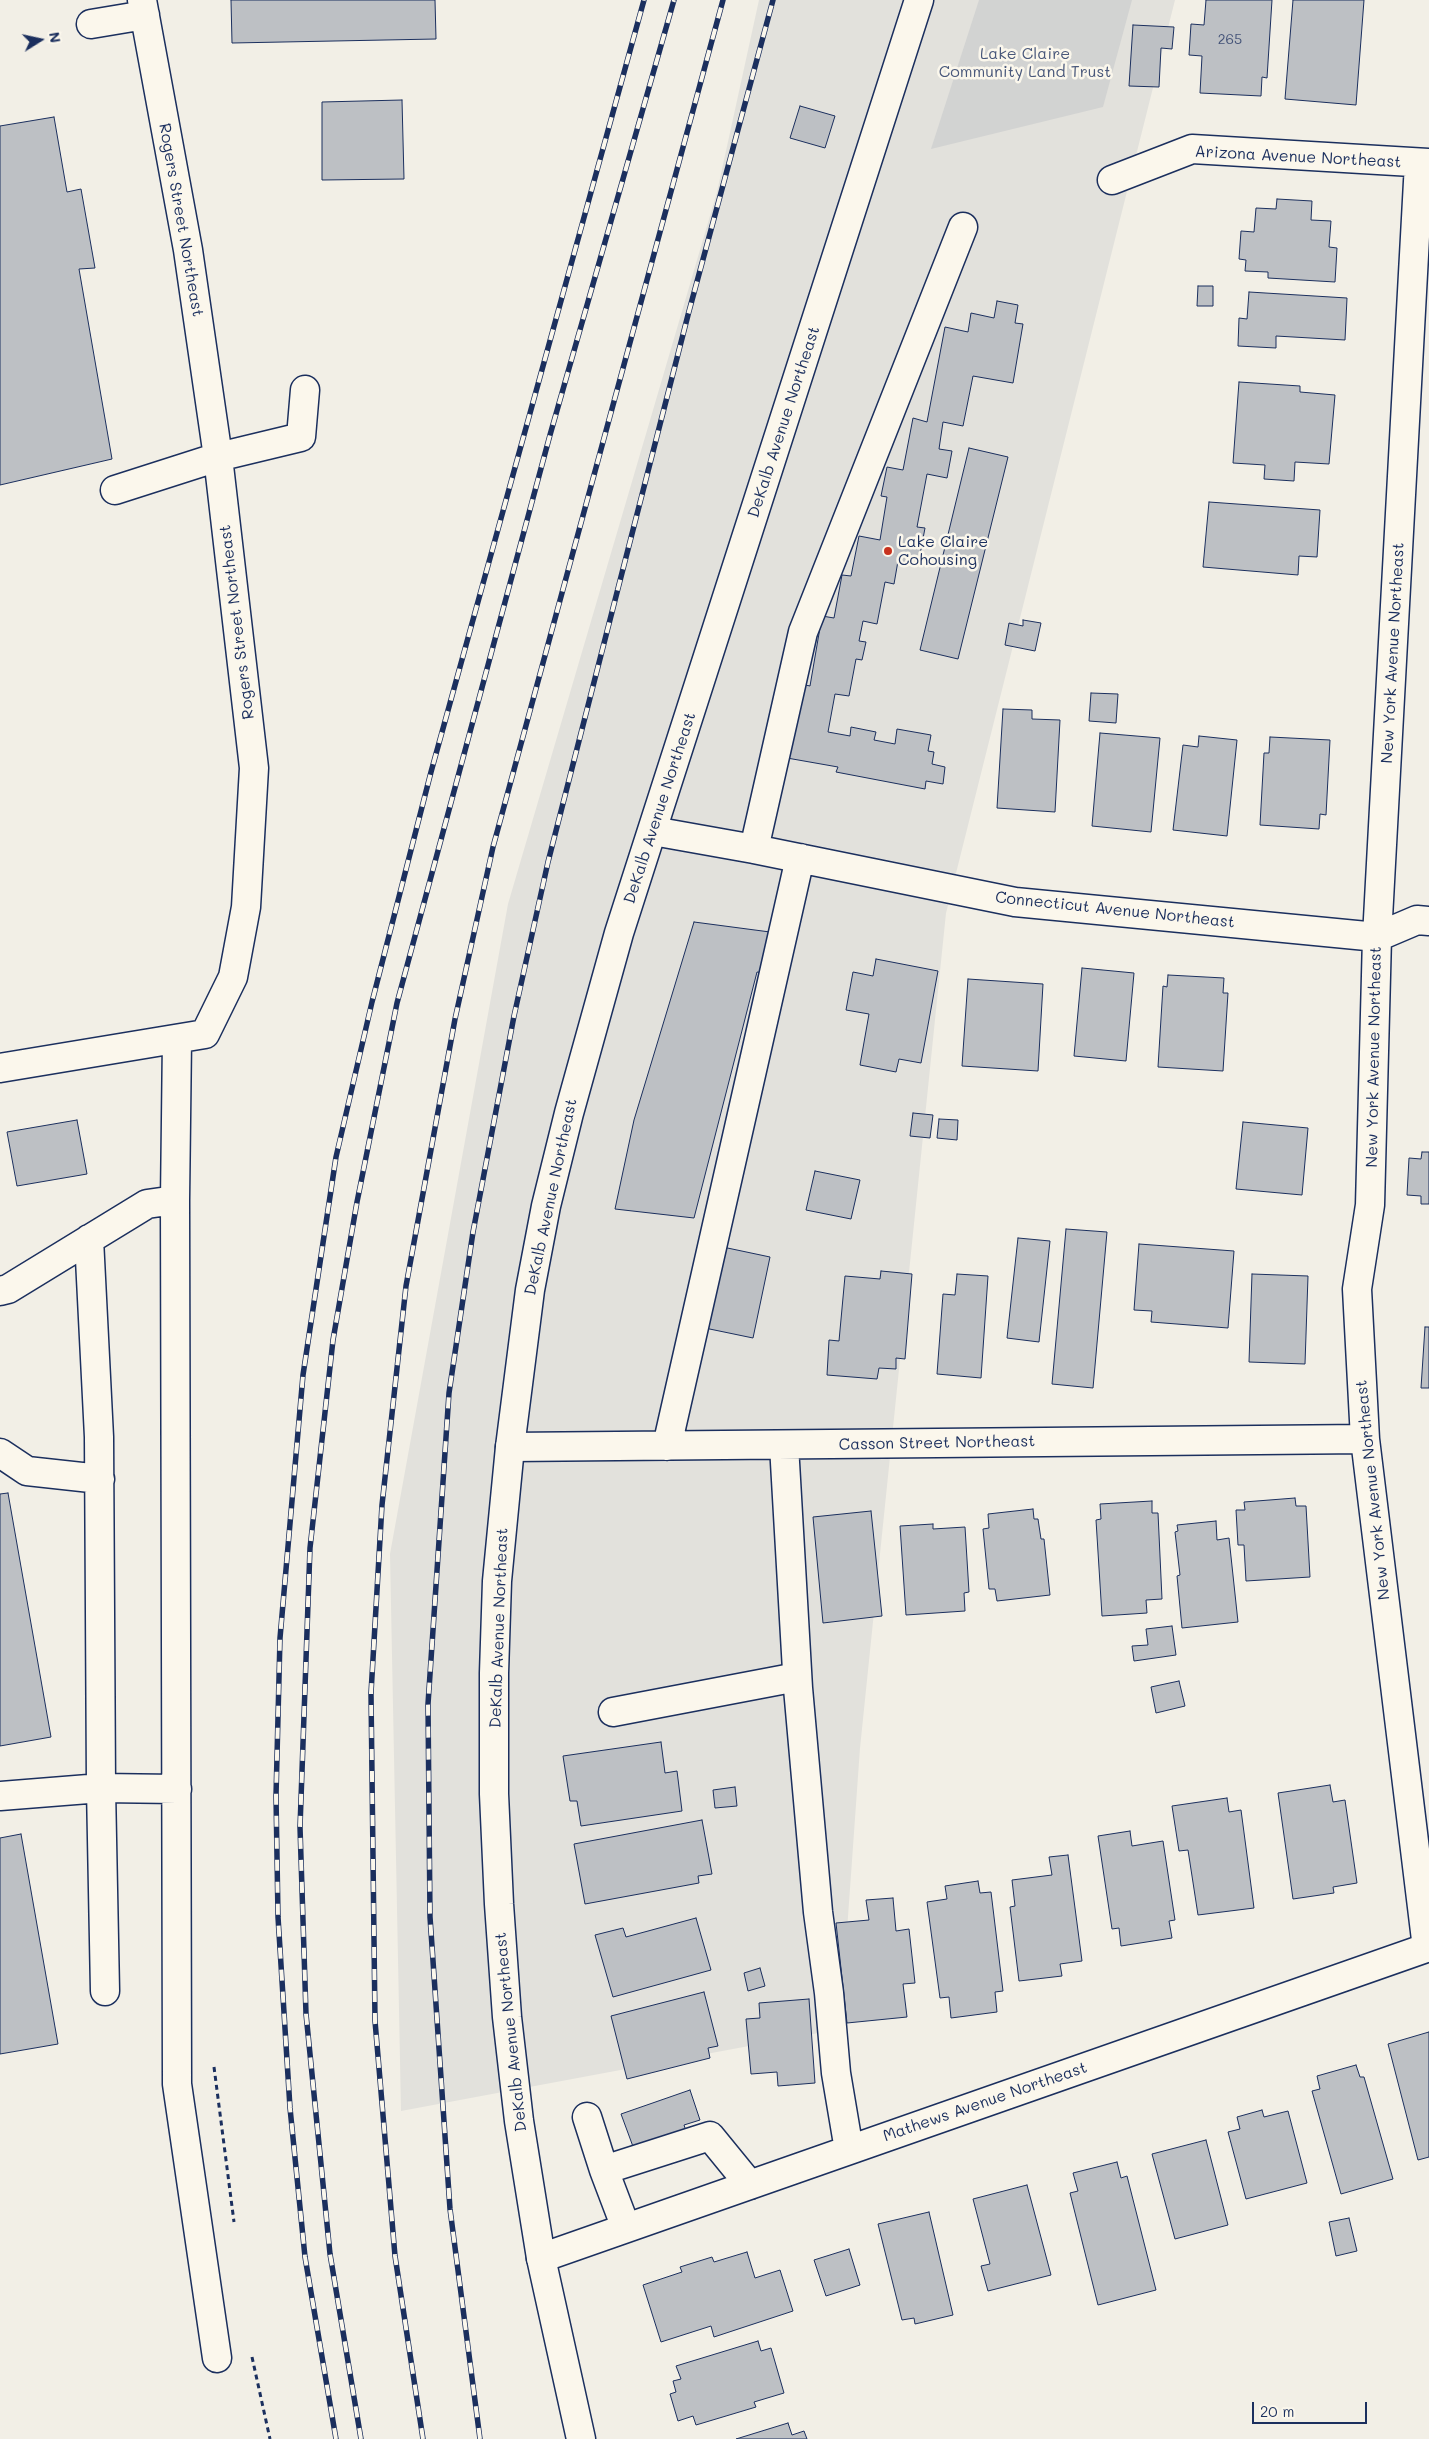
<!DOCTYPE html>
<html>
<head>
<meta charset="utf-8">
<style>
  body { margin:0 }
  #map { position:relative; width:1429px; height:2439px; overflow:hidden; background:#f2efe6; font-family:Mali,sans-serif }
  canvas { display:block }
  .north { position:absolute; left:15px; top:15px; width:50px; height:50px; -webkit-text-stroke:4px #fbf7ec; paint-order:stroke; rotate:80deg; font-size:14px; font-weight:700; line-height:20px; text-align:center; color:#1b2f5e }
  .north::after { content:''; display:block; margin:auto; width:18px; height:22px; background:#1b2f5e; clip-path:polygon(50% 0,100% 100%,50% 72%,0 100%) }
  .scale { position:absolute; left:1252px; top:2402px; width:115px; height:22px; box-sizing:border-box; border:2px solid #1b2f5e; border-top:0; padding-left:6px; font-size:15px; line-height:18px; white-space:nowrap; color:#1b2f5e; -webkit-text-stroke:4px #fbf7ec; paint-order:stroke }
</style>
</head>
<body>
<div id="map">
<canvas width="1429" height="2439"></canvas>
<div class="north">N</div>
<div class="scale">20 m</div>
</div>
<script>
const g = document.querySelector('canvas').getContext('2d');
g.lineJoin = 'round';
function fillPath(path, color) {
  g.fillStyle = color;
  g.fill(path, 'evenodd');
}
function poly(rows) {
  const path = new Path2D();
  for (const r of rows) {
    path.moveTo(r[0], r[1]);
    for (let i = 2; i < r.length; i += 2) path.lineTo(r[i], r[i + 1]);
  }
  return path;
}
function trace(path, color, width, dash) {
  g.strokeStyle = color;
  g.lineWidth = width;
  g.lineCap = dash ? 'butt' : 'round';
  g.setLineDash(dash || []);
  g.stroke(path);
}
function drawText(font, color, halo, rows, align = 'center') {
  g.font = font + ' Mali,sans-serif';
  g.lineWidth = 5;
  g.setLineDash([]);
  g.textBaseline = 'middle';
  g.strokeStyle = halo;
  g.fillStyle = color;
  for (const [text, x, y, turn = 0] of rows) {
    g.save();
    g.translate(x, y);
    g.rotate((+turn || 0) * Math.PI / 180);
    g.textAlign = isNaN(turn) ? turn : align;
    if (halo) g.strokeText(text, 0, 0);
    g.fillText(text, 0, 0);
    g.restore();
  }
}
const built = poly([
  [759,0,1175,0,946,913,860,1748,840,2029,401,2111,390,1554,508,904,717,192]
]);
const green = poly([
  [979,0,1132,0,1103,107,931,149]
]);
const building = poly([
  [231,0,435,0,436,39,232,43,231,0],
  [1206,0,1272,0,1267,78,1262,77,1261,96,1200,93,1202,56,1189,55,1191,24,1204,25,1206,0],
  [1293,0,1364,0,1356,105,1285,99,1293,0],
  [1133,25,1174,27,1172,49,1161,48,1159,87,1129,86,1133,25],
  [402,100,404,179,322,180,322,102,402,100],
  [800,106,835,116,825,148,790,138,800,106],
  [54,117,67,192,81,189,95,268,79,269,112,459,0,485,0,126,54,117],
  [1277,199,1312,201,1311,220,1331,221,1329,247,1337,248,1335,282,1268,278,1268,272,1245,271,1246,260,1239,259,1241,231,1254,232,1256,208,1276,209,1277,199],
  [1198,286,1213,286,1213,306,1197,306,1198,286],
  [1249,292,1347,298,1345,340,1276,336,1276,348,1238,346,1239,318,1247,319,1249,292],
  [997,301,1018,305,1015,323,1023,324,1013,383,973,376,963,426,943,422,939,449,952,451,947,478,927,474,917,527,925,528,918,565,898,561,894,584,885,582,877,624,863,621,859,641,866,642,862,660,856,659,849,696,835,694,828,732,850,736,851,727,876,732,874,740,895,744,897,729,931,735,928,751,934,752,932,764,945,767,943,784,926,781,925,789,836,772,838,767,787,758,801,684,810,686,822,616,834,618,842,575,851,576,859,536,880,540,887,497,881,496,887,467,903,470,913,418,927,422,945,327,968,332,971,313,994,318,997,301],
  [1239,382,1300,386,1300,392,1335,395,1329,464,1295,462,1294,481,1264,479,1265,465,1233,463,1239,382],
  [969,448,1008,457,958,659,920,650,969,448],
  [1209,502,1320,510,1317,557,1299,556,1298,575,1203,567,1209,502],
  [1023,620,1041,623,1035,651,1005,645,1009,623,1023,626,1023,620],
  [1091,693,1118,694,1116,723,1089,721,1091,693],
  [1003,709,1032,710,1032,719,1060,720,1055,812,997,808,1003,709],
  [1100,733,1160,738,1151,832,1092,826,1100,733],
  [1199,736,1237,740,1227,836,1173,830,1183,745,1198,747,1199,736],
  [1270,737,1330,740,1326,815,1320,814,1319,829,1260,825,1264,753,1269,753,1270,737],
  [694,922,770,932,764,973,757,972,694,1218,615,1209,634,1120,694,922],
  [876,959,938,971,921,1063,899,1059,896,1072,860,1065,869,1014,846,1010,853,972,873,976,876,959],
  [1082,968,1134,973,1126,1061,1074,1056,1082,968],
  [1168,975,1224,978,1223,993,1228,993,1223,1071,1158,1067,1163,986,1167,987,1168,975],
  [968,979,1043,984,1038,1071,962,1066,968,979],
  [913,1113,933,1115,930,1138,910,1136,913,1113],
  [939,1119,958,1120,957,1140,937,1138,939,1119],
  [77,1120,87,1174,17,1186,7,1132,77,1120],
  [1243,1122,1308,1128,1302,1195,1236,1189,1243,1122],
  [1422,1152,1429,1152,1429,1204,1421,1204,1421,1196,1407,1195,1409,1158,1421,1159,1422,1152],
  [815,1171,860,1180,851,1219,806,1210,815,1171],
  [1066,1229,1107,1232,1093,1388,1052,1384,1066,1229],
  [1018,1238,1050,1241,1039,1342,1007,1338,1018,1238],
  [1139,1244,1234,1251,1228,1328,1151,1322,1152,1311,1134,1310,1139,1244],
  [718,1246,770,1257,753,1338,700,1327,718,1246],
  [881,1271,912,1274,905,1359,896,1358,896,1369,879,1368,877,1379,827,1375,829,1340,839,1341,845,1276,880,1279,881,1271],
  [957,1274,988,1276,981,1378,937,1374,943,1294,955,1295,957,1274],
  [1252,1274,1308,1276,1305,1364,1249,1362,1252,1274],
  [1425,1327,1429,1327,1429,1388,1421,1388,1425,1327],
  [8,1493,51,1737,0,1746,0,1494,8,1493],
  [1295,1498,1296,1506,1306,1506,1310,1577,1246,1581,1244,1545,1238,1545,1236,1510,1245,1510,1244,1502,1295,1498],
  [1152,1501,1152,1513,1158,1513,1162,1599,1146,1600,1147,1613,1102,1616,1096,1520,1101,1519,1100,1504,1152,1501],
  [1033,1509,1034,1519,1038,1519,1041,1539,1044,1539,1050,1595,997,1601,995,1589,989,1589,983,1529,989,1528,988,1514,1033,1509],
  [871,1511,882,1616,823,1623,813,1517,871,1511],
  [1216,1521,1217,1540,1229,1538,1238,1622,1182,1628,1177,1576,1180,1575,1175,1532,1178,1531,1177,1525,1216,1521],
  [933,1524,933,1529,965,1527,969,1592,964,1593,965,1611,906,1615,900,1526,933,1524],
  [1172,1626,1176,1655,1134,1661,1132,1646,1148,1645,1146,1629,1172,1626],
  [1179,1681,1185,1706,1156,1713,1151,1687,1179,1681],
  [661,1742,665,1773,677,1771,682,1811,581,1826,577,1801,570,1801,563,1756,661,1742],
  [1330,1785,1333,1802,1345,1800,1357,1883,1333,1887,1334,1893,1293,1899,1278,1793,1330,1785],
  [735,1787,737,1806,715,1808,713,1790,735,1787],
  [1227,1798,1229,1812,1241,1810,1254,1908,1198,1915,1188,1850,1179,1851,1172,1806,1227,1798],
  [702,1820,712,1874,698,1876,699,1883,585,1904,574,1844,702,1820],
  [1130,1831,1132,1846,1163,1841,1175,1920,1169,1921,1172,1938,1121,1946,1119,1928,1112,1929,1098,1836,1130,1831],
  [21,1834,58,2044,0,2054,0,1838,21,1834],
  [1068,1855,1082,1961,1060,1964,1062,1976,1019,1981,1010,1907,1015,1906,1012,1880,1052,1875,1049,1857,1068,1855],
  [978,1881,980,1893,991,1892,1003,1991,995,1992,997,2012,951,2018,949,1997,940,1998,927,1902,947,1899,945,1886,978,1881],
  [893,1898,896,1931,909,1929,915,1983,903,1984,907,2017,847,2023,836,1923,869,1920,866,1900,893,1898],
  [696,1918,711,1970,613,1997,595,1935,623,1928,626,1937,696,1918],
  [760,1968,765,1986,748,1991,744,1973,760,1968],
  [704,1992,718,2046,708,2048,710,2058,627,2079,611,2016,704,1992],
  [809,1999,815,2083,778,2086,777,2072,751,2074,746,2019,760,2018,759,2003,809,1999],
  [1429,2032,1429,2157,1418,2160,1388,2044,1429,2032],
  [1356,2065,1360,2077,1364,2077,1393,2179,1341,2194,1312,2091,1320,2089,1317,2076,1356,2065],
  [690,2090,700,2120,684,2125,687,2134,635,2152,621,2114,690,2090],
  [1262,2110,1264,2117,1288,2111,1307,2183,1246,2199,1228,2132,1240,2129,1237,2117,1262,2110],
  [1206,2140,1228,2225,1175,2239,1152,2154,1206,2140],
  [1117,2162,1121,2178,1127,2176,1156,2290,1098,2305,1070,2193,1078,2191,1073,2173,1117,2162],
  [1027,2185,1051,2275,988,2291,981,2266,990,2264,973,2199,1027,2185],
  [929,2212,953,2315,915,2324,914,2318,902,2320,878,2224,929,2212],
  [1349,2218,1357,2251,1336,2256,1329,2222,1349,2218],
  [849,2249,860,2285,826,2296,814,2260,849,2249],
  [747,2252,755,2278,780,2270,793,2311,714,2337,711,2326,661,2342,643,2285,682,2272,680,2267,712,2257,714,2262,747,2252],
  [758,2341,761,2351,771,2348,784,2393,754,2402,756,2407,696,2425,693,2416,678,2421,670,2394,676,2392,673,2381,681,2379,676,2366,758,2341],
  [788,2423,792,2435,804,2431,807,2439,736,2439,788,2423]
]);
const path = poly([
  [214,2067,234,2222],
  [252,2357,270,2439]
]);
const minor = poly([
  [91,24,145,15],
  [1419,163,1377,937,1370,1205,1357,1289,1365,1439,1427,1948],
  [1112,180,1192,149,1429,163],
  [115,490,218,457,301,437,305,390],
  [653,831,754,849,1015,902,1377,937,1417,920,1429,921],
  [754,849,803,632,963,227],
  [177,1039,175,1200,177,2084,217,2358],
  [0,1068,205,1034,233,977,246,907,254,768,218,457,188,250,142,0],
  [89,1239,99,1437,101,1788,105,1991],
  [0,1291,8,1289,147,1204,175,1200],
  [784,1445,798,1688,818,1912,829,1993,836,2073,849,2150],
  [667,1446,800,858],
  [510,1447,1365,1439],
  [0,1453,27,1471,100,1479],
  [613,1712,797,1677],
  [0,1796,101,1788,177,1789],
  [587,2117,604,2170,626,2228],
  [604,2170,710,2136,750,2185],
  [541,2258,1429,1947]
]);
const major = poly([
  [581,2439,541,2258,519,2121,507,2017,499,1904,494,1794,494,1673,497,1581,510,1447,530,1290,546,1206,569,1113,619,933,919,0]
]);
const rail = poly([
  [336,2439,305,2257,290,2108,278,1917,276,1796,280,1638,303,1375,336,1157,372,1002,431,772,644,0],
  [361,2439,330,2254,306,2014,300,1827,310,1548,333,1340,357,1202,397,1003,550,435,674,0],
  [423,2439,395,2256,375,2021,371,1693,382,1505,406,1286,455,1019,493,847,723,0],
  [480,2439,450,2209,430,1917,428,1704,449,1393,473,1232,514,1016,548,862,688,315,773,0]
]);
const markers = [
  [888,551,5,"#c8321e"]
];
const numberNames = [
  ["265",1230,40]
];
const parkNames = [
  ["Lake Claire",1025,54],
  ["Community Land Trust",1025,72]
];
const streetNames = [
  ["Arizona Avenue Northeast",1298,157,3],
  ["Rogers Street Northeast",181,220,80],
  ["DeKalb Avenue Northeast",784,422,-72],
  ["Rogers Street Northeast",237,622,-97],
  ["New York Avenue Northeast",1393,653,-87],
  ["DeKalb Avenue Northeast",660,808,-72],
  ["Connecticut Avenue Northeast",1115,910,6],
  ["New York Avenue Northeast",1374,1057,-89],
  ["DeKalb Avenue Northeast",551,1197,-78],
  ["Casson Street Northeast",937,1443,-1],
  ["New York Avenue Northeast",1373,1490,-96],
  ["DeKalb Avenue Northeast",499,1628,-88],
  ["DeKalb Avenue Northeast",511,2032,-96],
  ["Mathews Avenue Northeast",985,2102,-19]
];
const poiNames = [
  ["Lake Claire",898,542],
  ["Cohousing",898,560]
];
fillPath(built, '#e2e1dc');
fillPath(green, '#d2d3d2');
fillPath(building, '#bdc0c4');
trace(building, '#1b2f5e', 1);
trace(minor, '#1b2f5e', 31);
trace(major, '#1b2f5e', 31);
trace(path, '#1b2f5e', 3, [5, 4]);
trace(minor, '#fbf7ec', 28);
trace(major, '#fbf7ec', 28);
trace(rail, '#1b2f5e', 5.5);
trace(rail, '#fbf7ec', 4, [11]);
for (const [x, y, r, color] of markers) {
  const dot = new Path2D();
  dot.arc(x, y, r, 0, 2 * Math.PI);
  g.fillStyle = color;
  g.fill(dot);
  trace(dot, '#fbf7ec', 2);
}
drawText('14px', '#445378', null, numberNames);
drawText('16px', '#49587b', '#fbf7ec', parkNames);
drawText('16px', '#1b2f5e', '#fbf7ec', streetNames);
drawText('16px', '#1b2f5e', '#fbf7ec', poiNames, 'left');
</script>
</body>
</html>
